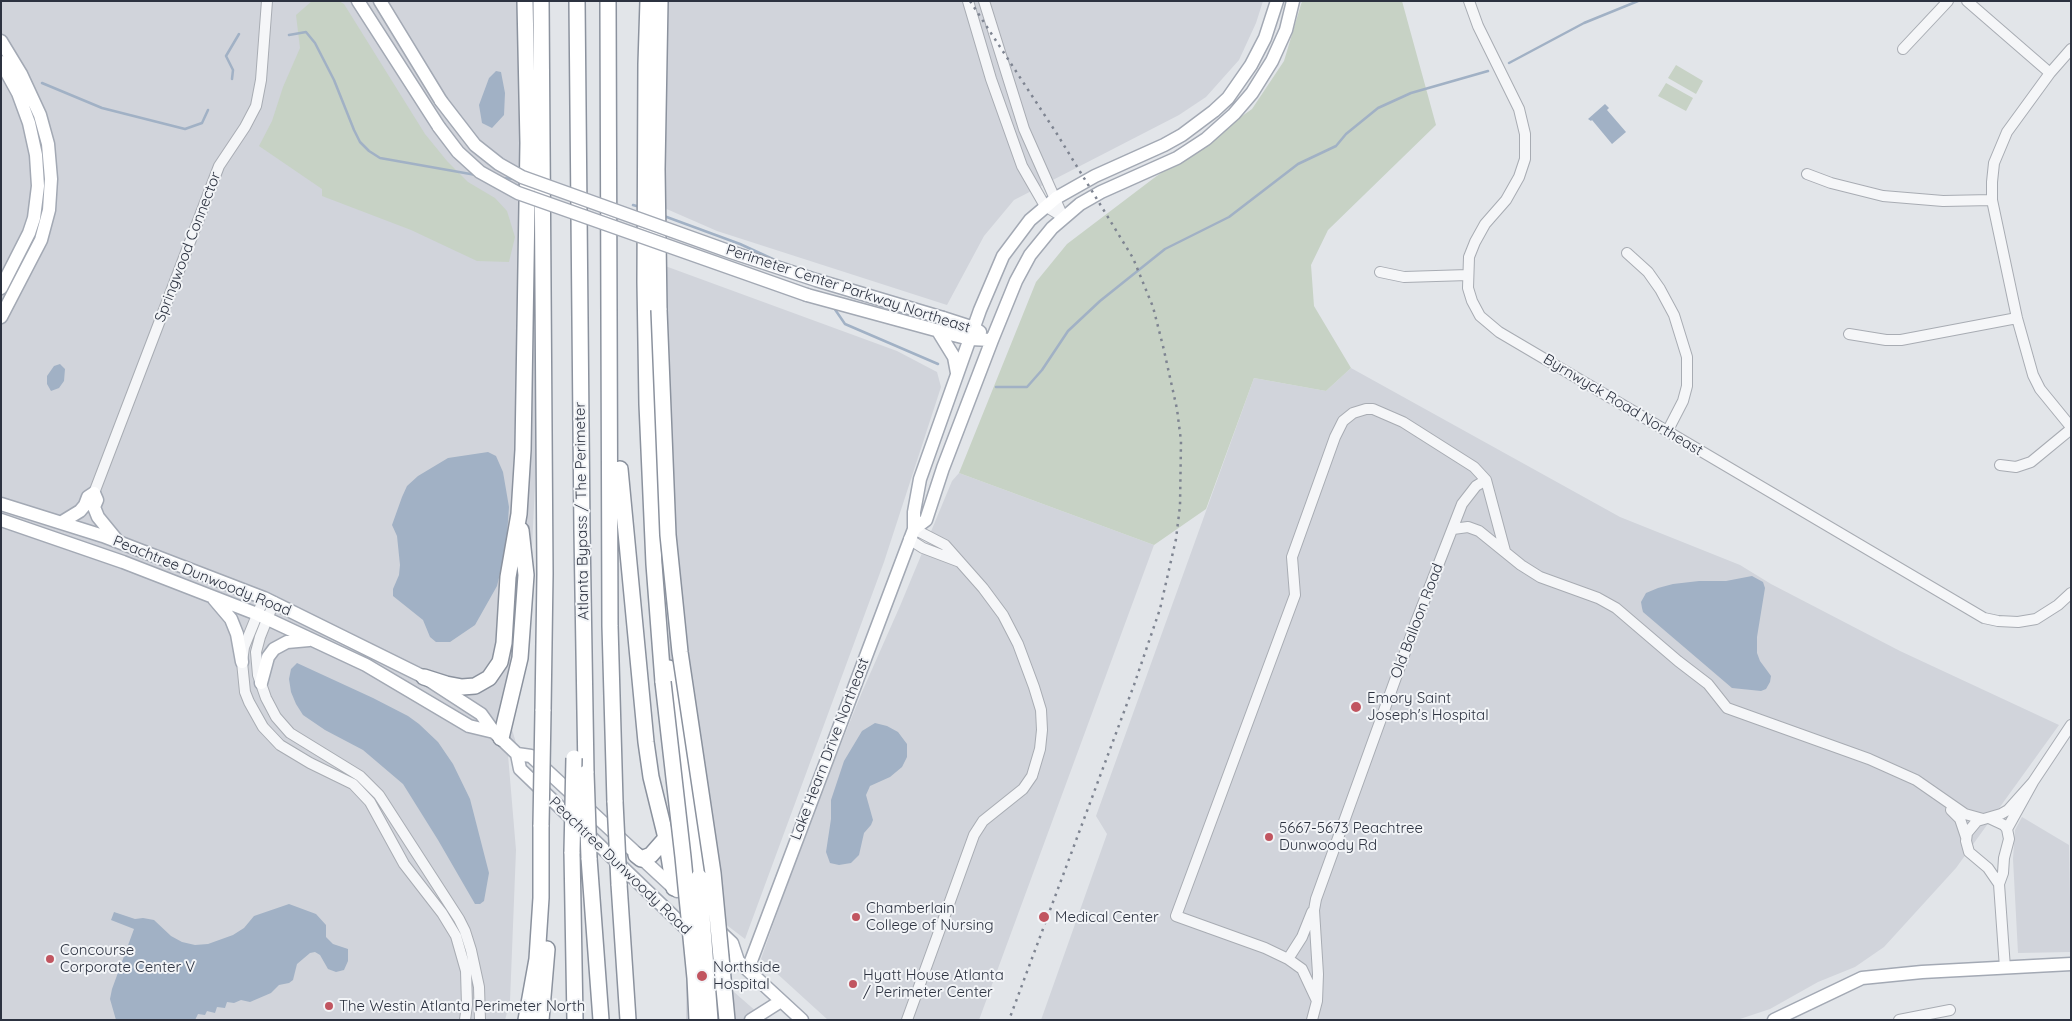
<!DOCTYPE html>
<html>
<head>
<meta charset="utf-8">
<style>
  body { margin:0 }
  #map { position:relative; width:2072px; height:1021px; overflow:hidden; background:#e2e5e9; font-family:Quicksand,sans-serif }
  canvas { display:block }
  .frame { position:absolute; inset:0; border:2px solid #2c3240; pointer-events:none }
</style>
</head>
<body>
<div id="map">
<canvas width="2072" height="1021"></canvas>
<div class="frame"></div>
</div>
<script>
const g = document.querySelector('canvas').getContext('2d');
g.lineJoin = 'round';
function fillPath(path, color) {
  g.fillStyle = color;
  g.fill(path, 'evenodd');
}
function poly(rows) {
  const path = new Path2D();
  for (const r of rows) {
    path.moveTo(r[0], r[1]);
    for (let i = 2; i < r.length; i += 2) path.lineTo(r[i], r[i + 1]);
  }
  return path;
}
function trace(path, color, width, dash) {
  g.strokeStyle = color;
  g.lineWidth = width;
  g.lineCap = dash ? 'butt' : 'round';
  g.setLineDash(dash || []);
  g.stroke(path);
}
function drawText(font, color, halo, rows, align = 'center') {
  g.font = font + ' Quicksand,sans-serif';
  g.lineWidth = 4;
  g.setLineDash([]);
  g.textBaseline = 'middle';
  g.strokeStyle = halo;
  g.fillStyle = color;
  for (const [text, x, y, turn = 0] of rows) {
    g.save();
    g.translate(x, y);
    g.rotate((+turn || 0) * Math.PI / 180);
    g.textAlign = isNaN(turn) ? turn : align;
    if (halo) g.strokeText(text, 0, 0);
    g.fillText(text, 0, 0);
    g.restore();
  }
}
const built = poly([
  [1,1,536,1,544,298,531,568,509,719,516,743,508,755,516,850,510,1001,505,1020,1,1020],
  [648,1,1263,1,1256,23,1239,60,1206,97,1179,115,1014,200,984,236,947,305,717,231,646,200],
  [657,263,897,351,937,372,941,387,884,562,745,939,691,898,670,666],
  [1351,368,1620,517,1740,565,1771,584,1900,651,2059,725,1956,868,1884,947,1855,967,1818,982,1770,1009,1737,1020,1041,1020,1107,834,1096,816,1254,378,1326,391],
  [959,473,1154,545,979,1020,828,1020,761,959,807,828,862,692,900,606,952,481],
  [2022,817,2069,845,2071,952,2018,953,2013,859,2015,830],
  [686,945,705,961,734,992,766,1020,686,1020]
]);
const green = poly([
  [312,1,339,1,344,4,425,134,447,161,468,182,495,198,507,211,515,237,509,262,477,261,411,230,322,196,322,189,259,146,272,121,283,87,300,48,296,15],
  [1302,1,1402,1,1436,125,1328,230,1311,265,1314,306,1351,368,1326,391,1254,378,1206,509,1154,545,959,473,1036,282,1067,244,1154,178,1252,109,1284,61],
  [1676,65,1703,81,1696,94,1668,78],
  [1666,83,1693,98,1686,111,1658,96]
]);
const water = poly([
  [496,71,501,72,505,93,504,115,492,128,482,123,479,105,489,78],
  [1605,104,1609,108,1607,110,1626,132,1612,144,1592,120,1591,121,1588,119],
  [60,364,65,369,64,381,59,388,51,391,47,384,47,376,54,366],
  [488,452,496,456,503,472,509,507,506,549,497,586,475,625,450,642,436,642,430,637,423,620,393,596,393,589,399,575,400,565,397,536,392,525,402,497,407,486,418,476,448,458],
  [1752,576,1763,582,1765,588,1757,637,1757,653,1760,661,1771,676,1770,682,1766,689,1761,691,1732,688,1643,612,1642,608,1641,602,1646,593,1658,588,1673,584,1699,581,1726,581],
  [297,663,373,698,408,716,419,724,438,742,453,764,470,799,489,873,484,901,480,904,475,904,438,840,403,784,363,750,325,730,303,715,296,704,291,692,289,679,291,669],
  [875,723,887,726,898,732,907,744,907,757,902,767,890,777,870,786,866,795,873,820,871,825,864,833,859,855,851,863,839,865,830,863,826,852,831,819,831,800,844,761,862,731],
  [289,904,316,914,326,925,326,937,333,944,348,949,348,961,344,970,336,972,328,969,320,955,315,952,310,953,297,964,293,980,289,983,279,985,271,993,250,1002,241,1000,234,1003,227,1002,225,1008,217,1007,215,1013,207,1011,205,1015,198,1014,195,1020,116,1020,110,999,112,989,134,929,111,920,114,912,135,919,143,918,154,920,171,936,182,942,195,945,208,944,233,935,244,928,254,916]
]);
const stream = poly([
  [289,35,306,32,315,43,334,80,354,130,360,142,369,151,380,158,476,175],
  [1509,63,1584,23,1638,1],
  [232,79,233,70,226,56,239,34],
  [42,83,102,108,185,129,202,123,208,110],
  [501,178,516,179],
  [633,205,640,207],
  [664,216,740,244,777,261],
  [834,308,845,324,938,364],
  [996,387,1027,387,1042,370,1068,331,1100,301,1165,249,1229,217,1298,164,1336,146,1346,134,1378,108,1411,93,1488,71]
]);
const minor = poly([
  [968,1,991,79,1022,166,1045,206,1063,217],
  [984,1,1024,129,1063,217],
  [1469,1,1478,26,1519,109,1525,134,1525,159,1519,177,1506,200,1485,224,1475,242,1469,257,1468,288,1472,301,1480,316,1499,332,1984,618,1998,621,2018,622,2036,619,2058,605,2071,593],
  [1967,1,2050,73],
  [1903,49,1948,1],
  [2071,49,2050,73,2007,132,1994,163,1992,182,1992,200,2017,318,2033,375,2040,389,2071,427],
  [1807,174,1831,183,1883,196,1943,201,1992,200],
  [1627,253,1648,272,1660,289,1674,315,1687,357,1687,386,1683,401,1667,432],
  [1380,272,1404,277,1468,275],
  [1849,334,1886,340,1901,340,2017,318],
  [2000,465,2016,467,2031,462,2071,429],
  [94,493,219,166,245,127,256,106,261,80,267,1],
  [1453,529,1468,527,1479,531,1521,565,1540,577,1598,598,1616,608,1678,661,1708,684,1727,708,1869,759,1916,780,1965,814,1983,819],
  [909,539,923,548,960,562],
  [264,598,244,647,242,662,245,692,249,702,263,727,280,745,310,763,353,784,370,802,404,864,442,913,456,936,466,971,467,1005,465,1020],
  [274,602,260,637,256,652,258,675,266,698,276,717,290,733,360,776,379,795,459,919,465,931,471,950,479,987,480,1020],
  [1951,810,1960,819,1966,837],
  [1989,818,2004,825,2007,829,2009,839,2004,858,2003,873,1999,884,2005,968],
  [2007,829,2033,782,2071,725],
  [1999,884,1988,868,1969,852,1966,841,1967,833,1977,821,2001,814,2008,810,2033,782],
  [1288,959,1302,937,1312,912],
  [1317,1001,1302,969,1288,959,1265,948,1176,916,1295,595,1292,557,1335,437,1343,421,1353,413,1366,409,1373,409,1403,422,1474,467,1486,480,1505,551],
  [907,1020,974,835,983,821,1023,789,1032,776,1040,749,1042,730,1041,710,1034,687,1018,644,1003,615,983,588,945,545,914,529],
  [1312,1020,1317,1001,1318,974,1314,910,1316,899,1416,622,1462,504,1476,486,1486,480],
  [1899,1020,1950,1010]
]);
const major = poly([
  [358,1,439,127],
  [380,1,441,101],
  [1,41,21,74,40,115,48,144,51,179,49,210,41,240,1,317],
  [1,62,18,93,29,123,36,155,38,186,34,218,29,233,1,288],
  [807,295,954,335,970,339,992,340],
  [943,318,974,328,980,332],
  [938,331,954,357,957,373],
  [1,504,103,536,264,598,424,677,481,714,494,732,517,754,531,756,677,891],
  [1,520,123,562,257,614,366,665,469,726,494,732],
  [62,522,80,511,85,505,88,497,94,493,97,500,94,507,98,517,116,539],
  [914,529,926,520,943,468,992,340,1016,281,1030,255,1052,228,1080,204,1101,192,1177,158,1206,139,1234,114,1252,93,1272,61,1286,30,1293,1],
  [214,599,231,619,237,634,242,662],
  [261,683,268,657,274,649,287,642,309,640],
  [517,754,520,769,721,962,728,962],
  [715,927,732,943,738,961,802,1020],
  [748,969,914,529,914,512,920,479,980,310,1003,256,1030,220,1056,198,1095,176,1164,145,1182,135,1214,111,1228,98,1251,65,1265,38,1277,1],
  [751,1020,781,1001],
  [1774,1020,1862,978,1922,972,2071,964]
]);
const highway = poly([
  [541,1,545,574,543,711],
  [577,1,582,531,586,773],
  [608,1,610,626,615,802],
  [648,1,646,64,645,282,647,404,654,564,663,682],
  [659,310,657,169,660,1],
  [620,469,646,742,651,777,666,838,674,888],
  [669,668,699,877],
  [424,677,446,684,462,687,475,686,489,678,500,662,504,643,508,577,519,514,523,450,528,143,525,1],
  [501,738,520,658,526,575,521,530],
  [572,852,575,1020],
  [636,855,641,859,651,855,666,838],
  [589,858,601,1020],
  [619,884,628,1020],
  [526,1020,537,959,541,898,541,825],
  [541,1020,547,949]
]);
const rail = poly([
  [970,1,1057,134,1133,258,1153,307,1163,346,1177,409,1181,441,1180,506,1176,539,1160,609,1134,685,1009,1020]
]);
const majorBridge = poly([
  [441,101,475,145,499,164,522,177,731,252,816,280,943,318],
  [439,127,458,152,480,172,518,193,807,295]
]);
const highwayBridge = poly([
  [659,310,668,535,680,652,713,873,727,1020],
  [663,682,683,857,695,978,697,1020],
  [586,773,589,858],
  [615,802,619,884],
  [541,825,543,711],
  [572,852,574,758],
  [699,877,710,1020]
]);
const markers = [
  [1356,707,6,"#c15560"],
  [1269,837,5,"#c15560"],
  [856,917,5,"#c15560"],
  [1044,917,6,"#c15560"],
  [50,959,5,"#c15560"],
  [702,976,6,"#c15560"],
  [853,984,5,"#c15560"],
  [329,1006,5,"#c15560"]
];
const streetNames = [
  ["Springwood Connector",188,247,-69],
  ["Perimeter Center Parkway Northeast",848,289,18],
  ["Byrnwyck Road Northeast",1623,405,31],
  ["Atlanta Bypass / The Perimeter",582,511,-91],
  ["Peachtree Dunwoody Road",202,576,22],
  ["Old Balloon Road",1417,621,-69],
  ["Lake Hearn Drive Northeast",830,749,-69],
  ["Peachtree Dunwoody Road",620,866,44]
];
const poiNames = [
  ["Emory Saint",1367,698],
  ["Joseph's Hospital",1367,715],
  ["5667-5673 Peachtree",1279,828],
  ["Dunwoody Rd",1279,845],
  ["Chamberlain",866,908],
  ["College of Nursing",866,925],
  ["Medical Center",1055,917],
  ["Concourse",60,950],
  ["Corporate Center V",60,967],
  ["Northside",713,967],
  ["Hospital",713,984],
  ["Hyatt House Atlanta",863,975],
  ["/ Perimeter Center",863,992],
  ["The Westin Atlanta Perimeter North",339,1006]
];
fillPath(built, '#d1d4db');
fillPath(green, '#c7d2c5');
fillPath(water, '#a1b1c5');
trace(stream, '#a1b1c5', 2.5);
trace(minor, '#a8acb3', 12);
trace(major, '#a3a9b4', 15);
trace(highway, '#8b929e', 18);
trace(minor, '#f5f6f8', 10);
trace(major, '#fff', 12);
trace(highway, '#fff', 15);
trace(rail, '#7e8491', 2.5, [2.5, 5]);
trace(majorBridge, '#a3a9b4', 15, []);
trace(highwayBridge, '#8b929e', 18, []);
trace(majorBridge, '#fff', 12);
trace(highwayBridge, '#fff', 15);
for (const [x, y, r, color] of markers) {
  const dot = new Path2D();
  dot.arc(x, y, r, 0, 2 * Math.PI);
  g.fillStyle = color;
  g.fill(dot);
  trace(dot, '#f2f4f7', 2);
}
drawText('15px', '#2c3240', '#f2f4f7', streetNames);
drawText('15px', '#2c3240', '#f2f4f7', poiNames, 'left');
</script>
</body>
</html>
